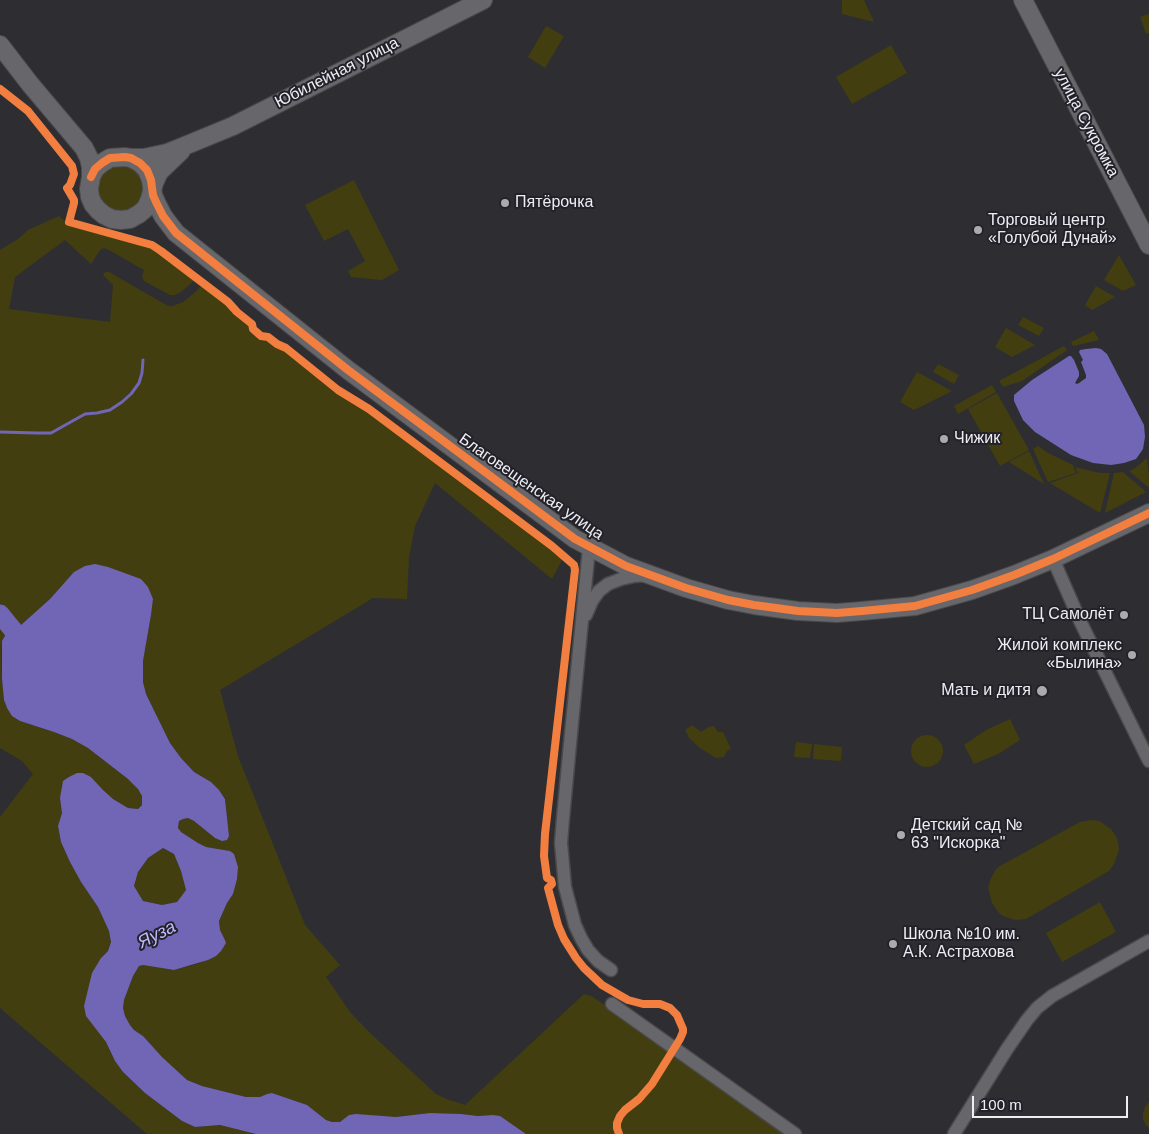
<!DOCTYPE html>
<html>
<head>
<meta charset="utf-8">
<style>
  body { margin:0 }
  #map { position:relative; width:1149px; height:1134px; overflow:hidden; background:#2e2e32; font-family:Helvetica,sans-serif }
  canvas { display:block }
  .scale { position:absolute; left:972px; top:1096px; width:156px; height:22px; box-sizing:border-box; border:2px solid #ededf2; border-top:0; padding-left:6px; font-size:15px; line-height:18px; white-space:nowrap; color:#ededf2; -webkit-text-stroke:4px #23222a; paint-order:stroke }
</style>
</head>
<body>
<div id="map">
<canvas width="1149" height="1134"></canvas>
<div class="scale">100 m</div>
</div>
<script>
const g = document.querySelector('canvas').getContext('2d');
g.lineJoin = 'round';
function fillPath(path, color) {
  g.fillStyle = color;
  g.fill(path, 'evenodd');
}
function poly(rows) {
  const path = new Path2D();
  for (const r of rows) {
    if (r.length === 3) {
      path.moveTo(r[0] + r[2], r[1]);
      path.arc(r[0], r[1], r[2], 0, 2 * Math.PI);
      continue;
    }
    path.moveTo(r[0], r[1]);
    for (let i = 2; i < r.length; i += 2) path.lineTo(r[i], r[i + 1]);
  }
  return path;
}
function trace(path, color, width, dash) {
  g.strokeStyle = color;
  g.lineWidth = width;
  g.lineCap = dash ? 'butt' : 'round';
  g.setLineDash(dash || []);
  g.stroke(path);
}
function drawText(font, color, halo, rows, align = 'center') {
  g.font = font + ' Helvetica,sans-serif';
  g.lineWidth = 4;
  g.setLineDash([]);
  g.textBaseline = 'middle';
  g.strokeStyle = halo;
  g.fillStyle = color;
  for (const [text, x, y, turn = 0] of rows) {
    g.save();
    g.translate(x, y);
    g.rotate((+turn || 0) * Math.PI / 180);
    g.textAlign = isNaN(turn) ? turn : align;
    if (halo) g.strokeText(text, 0, 0);
    g.fillText(text, 0, 0);
    g.restore();
  }
}
const green = poly([
  [842,0,864,0,874,22,842,14],
  [1149,14,1149,33,1146,34,1140,17],
  [546,26,564,36,545,68,528,57],
  [891,45,907,73,852,104,836,77],
  [121,188,23],
  [354,180,399,270,382,280,351,277,348,271,365,261,348,229,324,241,305,205],
  [59,216,69,225,151,247,160,252,195,280,181,292,175,295,170,295,144,281,142,276,144,270,109,250,104,248,100,250,91,264,65,240,15,277,9,309,110,322,113,285,103,275,105,272,109,272,168,306,173,306,183,302,193,294,202,285,231,308,236,315,247,322,250,332,260,340,267,340,275,347,283,350,332,390,367,411,561,555,562,560,552,579,435,483,415,526,409,558,407,599,373,598,220,690,238,756,305,925,340,965,326,977,350,1012,370,1033,436,1094,449,1100,465,1105,584,994,593,997,788,1134,526,1134,508,1122,493,1115,478,1116,461,1114,430,1113,396,1117,349,1115,340,1122,332,1122,326,1120,307,1105,272,1093,267,1094,260,1097,246,1097,202,1086,187,1080,162,1057,143,1036,134,1030,130,1025,125,1016,123,1008,124,1000,133,976,139,966,143,965,174,970,197,964,215,956,224,938,220,930,219,921,227,903,233,894,230,851,206,847,198,843,181,832,178,828,179,821,183,819,188,818,194,821,215,838,229,836,225,798,219,790,211,782,194,772,181,758,170,743,146,694,143,682,143,661,151,615,153,599,141,579,127,574,64,583,50,599,21,625,0,603,0,250,18,239,28,230],
  [1119,255,1136,285,1123,291,1104,280],
  [1096,286,1115,297,1092,310,1085,305],
  [1023,317,1044,328,1039,336,1018,325],
  [1006,328,1035,345,1012,357,995,347],
  [1094,331,1099,340,1073,346,1071,342],
  [1064,346,1067,350,1022,381,1003,387,999,381],
  [938,364,959,375,954,384,933,372],
  [917,372,952,391,914,410,900,402],
  [992,385,996,392,958,414,954,406],
  [997,393,1029,450,1000,466,968,409],
  [1038,446,1048,453,1073,465,1076,473,1048,482,1033,449],
  [1029,451,1044,484,1009,462],
  [1147,458,1149,475,1149,488,1129,471,1135,468],
  [1075,467,1100,473,1110,473,1100,513,1050,483,1078,473],
  [1123,472,1146,492,1105,513,1114,473],
  [0,627,6,634,2,641,1,652,2,679,4,700,7,708,20,721,54,732,72,739,88,748,128,779,138,789,142,796,142,805,137,809,128,808,113,799,103,790,91,777,60,798,62,813,58,826,61,842,70,862,81,882,98,907,109,931,111,941,108,951,101,958,99,1033,106,1042,115,1061,123,1072,145,1093,182,1121,195,1127,220,1125,256,1134,147,1134,0,1008,0,817,33,774,22,761,0,748],
  [1010,719,1020,740,998,754,974,764,964,745,986,730],
  [692,725,701,732,709,727,714,726,718,732,723,732,731,749,727,751,724,757,716,758,700,748,689,738,685,730],
  [927,751,16],
  [796,742,812,744,810,758,794,757],
  [814,744,842,747,841,761,813,759],
  [1092,820,1099,821,1111,829,1117,838,1119,848,1118,853,1114,864,1109,871,1026,919,1015,920,1003,916,999,913,992,903,988,888,991,878,996,869,1000,866,1080,822],
  [163,848,174,854,181,871,186,890,177,902,162,905,143,901,134,886,138,872,148,858],
  [1100,902,1116,932,1062,962,1046,933],
  [1149,1102,1149,1128,1146,1125,1143,1119,1143,1113,1145,1107]
]);
const water = poly([
  [1096,348,1101,349,1107,354,1144,425,1145,437,1143,449,1136,459,1124,463,1111,465,1093,463,1071,455,1035,432,1023,420,1014,401,1014,395,1032,380,1069,356,1071,356,1074,360,1079,372,1079,376,1075,383,1077,384,1079,383,1086,378,1086,375,1081,362,1083,360,1079,352,1080,350,1086,349],
  [95,564,108,567,141,579,148,587,153,599,151,615,143,661,143,682,146,694,170,743,181,758,194,772,211,782,219,790,225,799,229,836,227,840,222,841,215,838,194,821,188,818,183,819,179,821,178,828,181,832,198,843,206,847,230,851,234,854,238,867,237,879,233,894,227,903,219,921,220,930,224,938,226,943,221,951,216,956,208,960,174,970,143,965,139,966,133,976,124,1000,123,1008,125,1016,130,1025,134,1030,143,1036,162,1057,187,1080,202,1086,246,1097,260,1097,267,1094,272,1093,307,1105,326,1120,332,1122,340,1122,349,1115,356,1114,396,1117,430,1113,461,1114,478,1116,493,1115,500,1116,526,1134,256,1134,220,1125,195,1127,182,1121,145,1093,123,1072,115,1061,106,1042,86,1016,84,1006,92,973,101,958,108,951,111,942,109,931,98,907,81,882,70,862,61,842,58,826,62,813,60,798,63,781,69,777,77,773,83,773,91,777,103,790,113,799,128,808,138,809,142,805,142,796,138,789,128,779,88,748,72,739,54,732,20,721,12,716,7,708,4,700,2,679,2,641,6,634,21,625,50,599,74,572,85,566],
  [163,848,174,854,181,871,186,890,177,902,162,905,143,901,134,886,138,872,148,858]
]);
const stream = poly([
  [0,432,37,433,51,433,85,414,97,413,110,410,122,402,131,394,139,383,142,373,143,360]
]);
const river = poly([
  [0,614,13,630,30,648]
]);
const street = poly([
  [589,548,570,744,563,818,561,843,565,887,575,925,581,938,588,950,598,961,611,970],
  [1053,559,1081,623,1149,761],
  [586,615,592,601,599,591,608,584,621,579,634,576,646,575],
  [612,1004,795,1134],
  [954,1134,1007,1049,1027,1020,1037,1008,1052,996,1149,941]
]);
const secondary = poly([
  [1023,0,1149,245],
  [0,45,30,84,84,148,89,158,91,167,91,177,89,189,90,197,93,204,98,210,104,215,112,219,121,220,130,219,139,214,146,208,150,199,154,183,159,172,181,151],
  [131,158,144,158,167,153,182,147,233,126,483,0],
  [91,177,95,169,102,163,110,158,125,157,131,158,140,163,147,170,151,180,153,195,156,202,163,216,176,233,348,370,575,539,626,566,686,588,728,600,754,605,798,611,837,613,862,611,915,606,972,590,1014,575,1053,559,1149,513]
]);
const cycleway = poly([
  [0,89,28,111,72,166,74,174,70,185,67,188,74,200,74,203,69,222,152,245,161,251,228,302,237,312,252,324,253,329,261,336,268,337,277,344,286,348,338,390,369,409,552,546,574,565,575,570,545,834,544,856,547,878,551,880,552,884,548,888,558,925,564,939,576,958,584,968,602,985,628,1000,643,1004,660,1004,670,1008,677,1015,683,1029,683,1032,680,1039,652,1084,639,1099,625,1110,620,1116,617,1123,617,1128,619,1134],
  [91,177,95,169,102,163,110,158,125,157,131,158,140,163,147,170,151,180,153,195,156,202,163,216,176,233,348,370,575,539,626,566,686,588,728,600,754,605,798,611,837,613,862,611,915,606,972,590,1014,575,1053,559,1149,513]
]);
const markers = [
  [505,203,5,"#aaaaaf"],
  [978,230,5,"#aaaaaf"],
  [944,439,5,"#aaaaaf"],
  [1124,615,5,"#aaaaaf"],
  [1132,655,5,"#aaaaaf"],
  [1042,691,6,"#aaaaaf"],
  [901,835,5,"#aaaaaf"],
  [893,944,5,"#aaaaaf"]
];
const streetNames = [
  ["Юбилейная улица",337,73,-27],
  ["улица Сукромка",1086,123,62],
  ["Благовещенская улица",531,487,35]
];
const poiNames = [
  ["Пятёрочка",515,203],
  ["Торговый центр",988,221],
  ["«Голубой Дунай»",988,239],
  ["Чижик",954,439],
  ["ТЦ Самолёт",1114,615,"right"],
  ["Жилой комплекс",1122,646,"right"],
  ["«Былина»",1122,664,"right"],
  ["Мать и дитя",1031,691,"right"],
  ["Детский сад №",911,826],
  ["63 \"Искорка\"",911,844],
  ["Школа №10 им.",903,935],
  ["А.К. Астрахова",903,953]
];
const waterNames = [
  ["Яуза",157,935,-27]
];
fillPath(green, '#423e0f');
fillPath(water, '#7066b5');
trace(stream, '#7066b5', 3);
trace(river, '#7066b5', 19);
trace(street, '#4a4a4d', 15);
trace(secondary, '#4a4a4d', 20);
trace(street, '#67666a', 12);
trace(secondary, '#67666a', 18);
trace(cycleway, '#f27e40', 8);
for (const [x, y, r, color] of markers) {
  const dot = new Path2D();
  dot.arc(x, y, r, 0, 2 * Math.PI);
  g.fillStyle = color;
  g.fill(dot);
  trace(dot, '#23222a', 2);
}
drawText('16px', '#ededf2', '#23222a', streetNames);
drawText('16px', '#ededf2', '#23222a', poiNames, 'left');
drawText('italic 18px', '#bfb9fe', '#23222a', waterNames);
</script>
</body>
</html>
